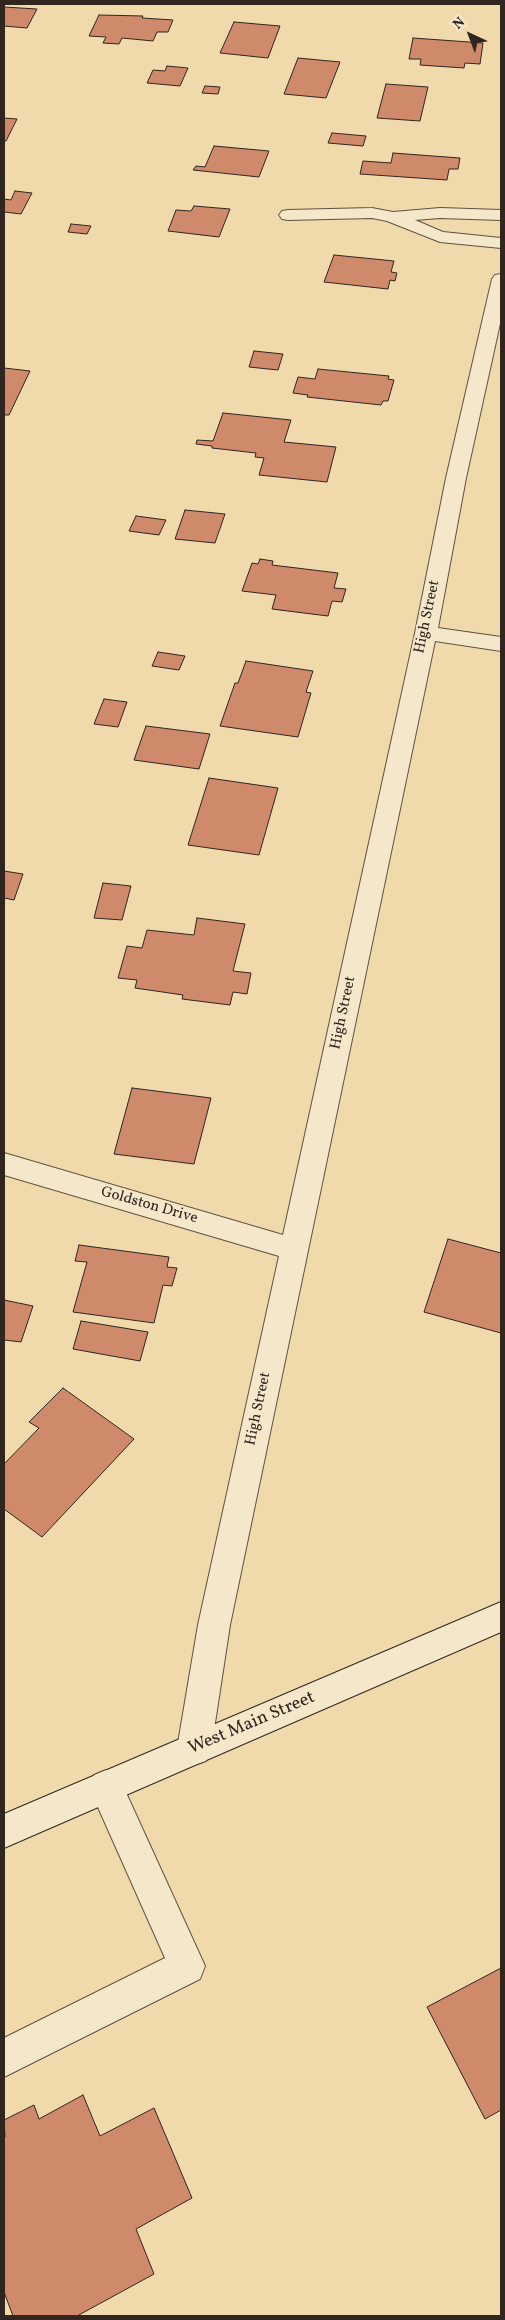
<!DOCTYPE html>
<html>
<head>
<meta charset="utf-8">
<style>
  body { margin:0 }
  #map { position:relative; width:505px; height:2320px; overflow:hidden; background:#f0daac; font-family:Vollkorn,serif }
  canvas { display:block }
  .frame { position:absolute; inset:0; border:5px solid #30251f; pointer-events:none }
  .north { position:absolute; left:445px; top:10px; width:50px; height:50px; -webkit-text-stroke:4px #f5e7c9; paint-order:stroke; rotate:317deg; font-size:14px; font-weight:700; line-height:20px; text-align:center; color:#30251f }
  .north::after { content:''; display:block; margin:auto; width:18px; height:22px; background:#30251f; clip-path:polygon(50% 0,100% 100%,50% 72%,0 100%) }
</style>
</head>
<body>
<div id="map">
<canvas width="505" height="2320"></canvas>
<div class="frame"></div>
<div class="north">N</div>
</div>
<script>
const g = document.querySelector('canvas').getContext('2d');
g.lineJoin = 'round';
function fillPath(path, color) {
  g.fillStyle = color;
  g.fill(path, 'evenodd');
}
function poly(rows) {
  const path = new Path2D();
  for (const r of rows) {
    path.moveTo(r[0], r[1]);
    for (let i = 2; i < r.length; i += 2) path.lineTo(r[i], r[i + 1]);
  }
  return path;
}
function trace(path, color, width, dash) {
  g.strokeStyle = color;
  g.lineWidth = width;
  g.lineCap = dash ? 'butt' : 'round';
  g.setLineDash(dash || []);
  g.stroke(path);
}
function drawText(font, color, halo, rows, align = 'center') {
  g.font = font + ' Vollkorn,serif';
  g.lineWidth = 4;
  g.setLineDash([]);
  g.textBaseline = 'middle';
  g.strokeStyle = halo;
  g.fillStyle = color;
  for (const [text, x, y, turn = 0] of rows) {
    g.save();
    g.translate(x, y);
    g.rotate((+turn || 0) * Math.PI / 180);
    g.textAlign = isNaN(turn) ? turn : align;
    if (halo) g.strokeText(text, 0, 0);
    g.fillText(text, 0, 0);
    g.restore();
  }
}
const building = poly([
  [4,7,37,9,27,28,4,26,4,7],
  [99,15,143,16,142,18,173,20,168,32,157,32,153,41,122,38,119,44,103,43,106,37,89,36,99,15],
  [234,22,280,26,268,58,220,53,234,22],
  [413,38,483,43,480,64,465,63,464,68,420,65,421,59,409,59,413,38],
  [298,58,340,62,326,98,284,94,298,58],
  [167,66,188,68,180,86,147,83,153,70,165,71,167,66],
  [386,84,428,87,420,121,377,118,386,84],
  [205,86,220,87,218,94,202,93,205,86],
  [4,118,17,119,6,141,4,141,4,118],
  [332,133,366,136,363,146,328,143,332,133],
  [214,146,269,151,259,177,193,170,196,166,205,167,214,146],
  [393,153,460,158,458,169,449,169,447,180,360,174,363,161,391,163,393,153],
  [15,191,32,193,21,214,4,212,4,199,11,200,15,191],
  [194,206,230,209,219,237,168,231,176,210,191,211,194,206],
  [71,224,91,226,87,234,68,232,71,224],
  [334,255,394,261,391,272,397,273,395,281,390,280,388,289,324,282,334,255],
  [254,351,283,354,278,370,249,367,254,351],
  [4,368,30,371,9,415,4,415,4,368],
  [318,369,389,376,388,379,394,380,388,401,383,401,381,405,307,397,308,395,293,393,298,377,315,379,318,369],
  [223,413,291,420,284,442,336,447,327,482,259,475,264,458,255,457,256,453,212,448,212,446,196,444,197,440,213,441,223,413],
  [185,510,225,514,215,543,175,539,185,510],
  [136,516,166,520,159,535,129,531,136,516],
  [260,559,273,561,272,565,338,573,334,588,346,589,342,602,332,601,328,616,272,609,276,595,242,591,252,563,258,564,260,559],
  [158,652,185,656,179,670,152,666,158,652],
  [246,661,313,671,306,692,311,693,298,737,220,726,235,683,238,683,246,661],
  [104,699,127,702,118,727,94,724,104,699],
  [146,726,210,734,199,769,134,760,146,726],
  [209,778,278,788,259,855,188,845,209,778],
  [4,871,23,874,14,900,4,898,4,871],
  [103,883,131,886,122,920,94,918,103,883],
  [197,918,245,924,233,971,251,973,247,994,233,992,230,1005,182,999,183,995,135,988,137,980,118,978,127,946,142,948,147,930,194,935,197,918],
  [132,1088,211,1098,194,1164,114,1154,132,1088],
  [448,1239,501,1253,501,1333,424,1312,448,1239],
  [79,1245,169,1257,167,1267,177,1268,172,1286,163,1285,154,1323,73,1312,87,1262,75,1261,79,1245],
  [4,1300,33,1306,21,1342,4,1340,4,1300],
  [81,1321,148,1332,140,1361,73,1349,81,1321],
  [63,1388,134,1439,42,1537,4,1509,4,1464,39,1428,29,1422,63,1388],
  [501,1968,501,2110,485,2119,427,2007,501,1968],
  [83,2095,100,2136,154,2108,192,2198,136,2229,154,2274,77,2316,13,2316,4,2292,4,2138,5,2137,4,2120,34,2105,39,2119,83,2095]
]);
const lane = poly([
  [372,208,393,212,440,208,501,210,501,220,440,218,415,220,443,232,501,238,501,248,440,242,387,221,372,218,288,220,282,219,279,215,282,211,288,210,372,208],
  [106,1770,118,1775,205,1966,200,1979,4,2077,4,2038,165,1958,89,1787,94,1775,106,1770]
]);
const street = poly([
  [501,274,501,319,466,478,438,628,501,637,501,651,435,641,230,1625,211,1749,206,1761,194,1765,182,1761,177,1749,198,1625,279,1256,4,1175,4,1153,283,1235,415,633,446,478,492,279,495,275,501,274]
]);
const secondary = poly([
  [501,1602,501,1632,4,1848,4,1814,501,1602]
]);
const streetNames = [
  ["High Street",428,617,-78],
  ["High Street",344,1013,-78],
  ["Goldston Drive",149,1206,16],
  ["High Street",259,1409,-78]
];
const nearStreetnames = [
  ["West Main Street",252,1724,-23]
];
fillPath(building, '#cf896b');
trace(building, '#30251f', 1);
trace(lane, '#605242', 2);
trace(street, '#605242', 2);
trace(secondary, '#30251f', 2);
fillPath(lane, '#f5e7c9');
fillPath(street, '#f5e7c9');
fillPath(secondary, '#f5e7c9');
drawText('15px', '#30251f', '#f5e7c9', streetNames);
drawText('18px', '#30251f', '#f5e7c9', nearStreetnames);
</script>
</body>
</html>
